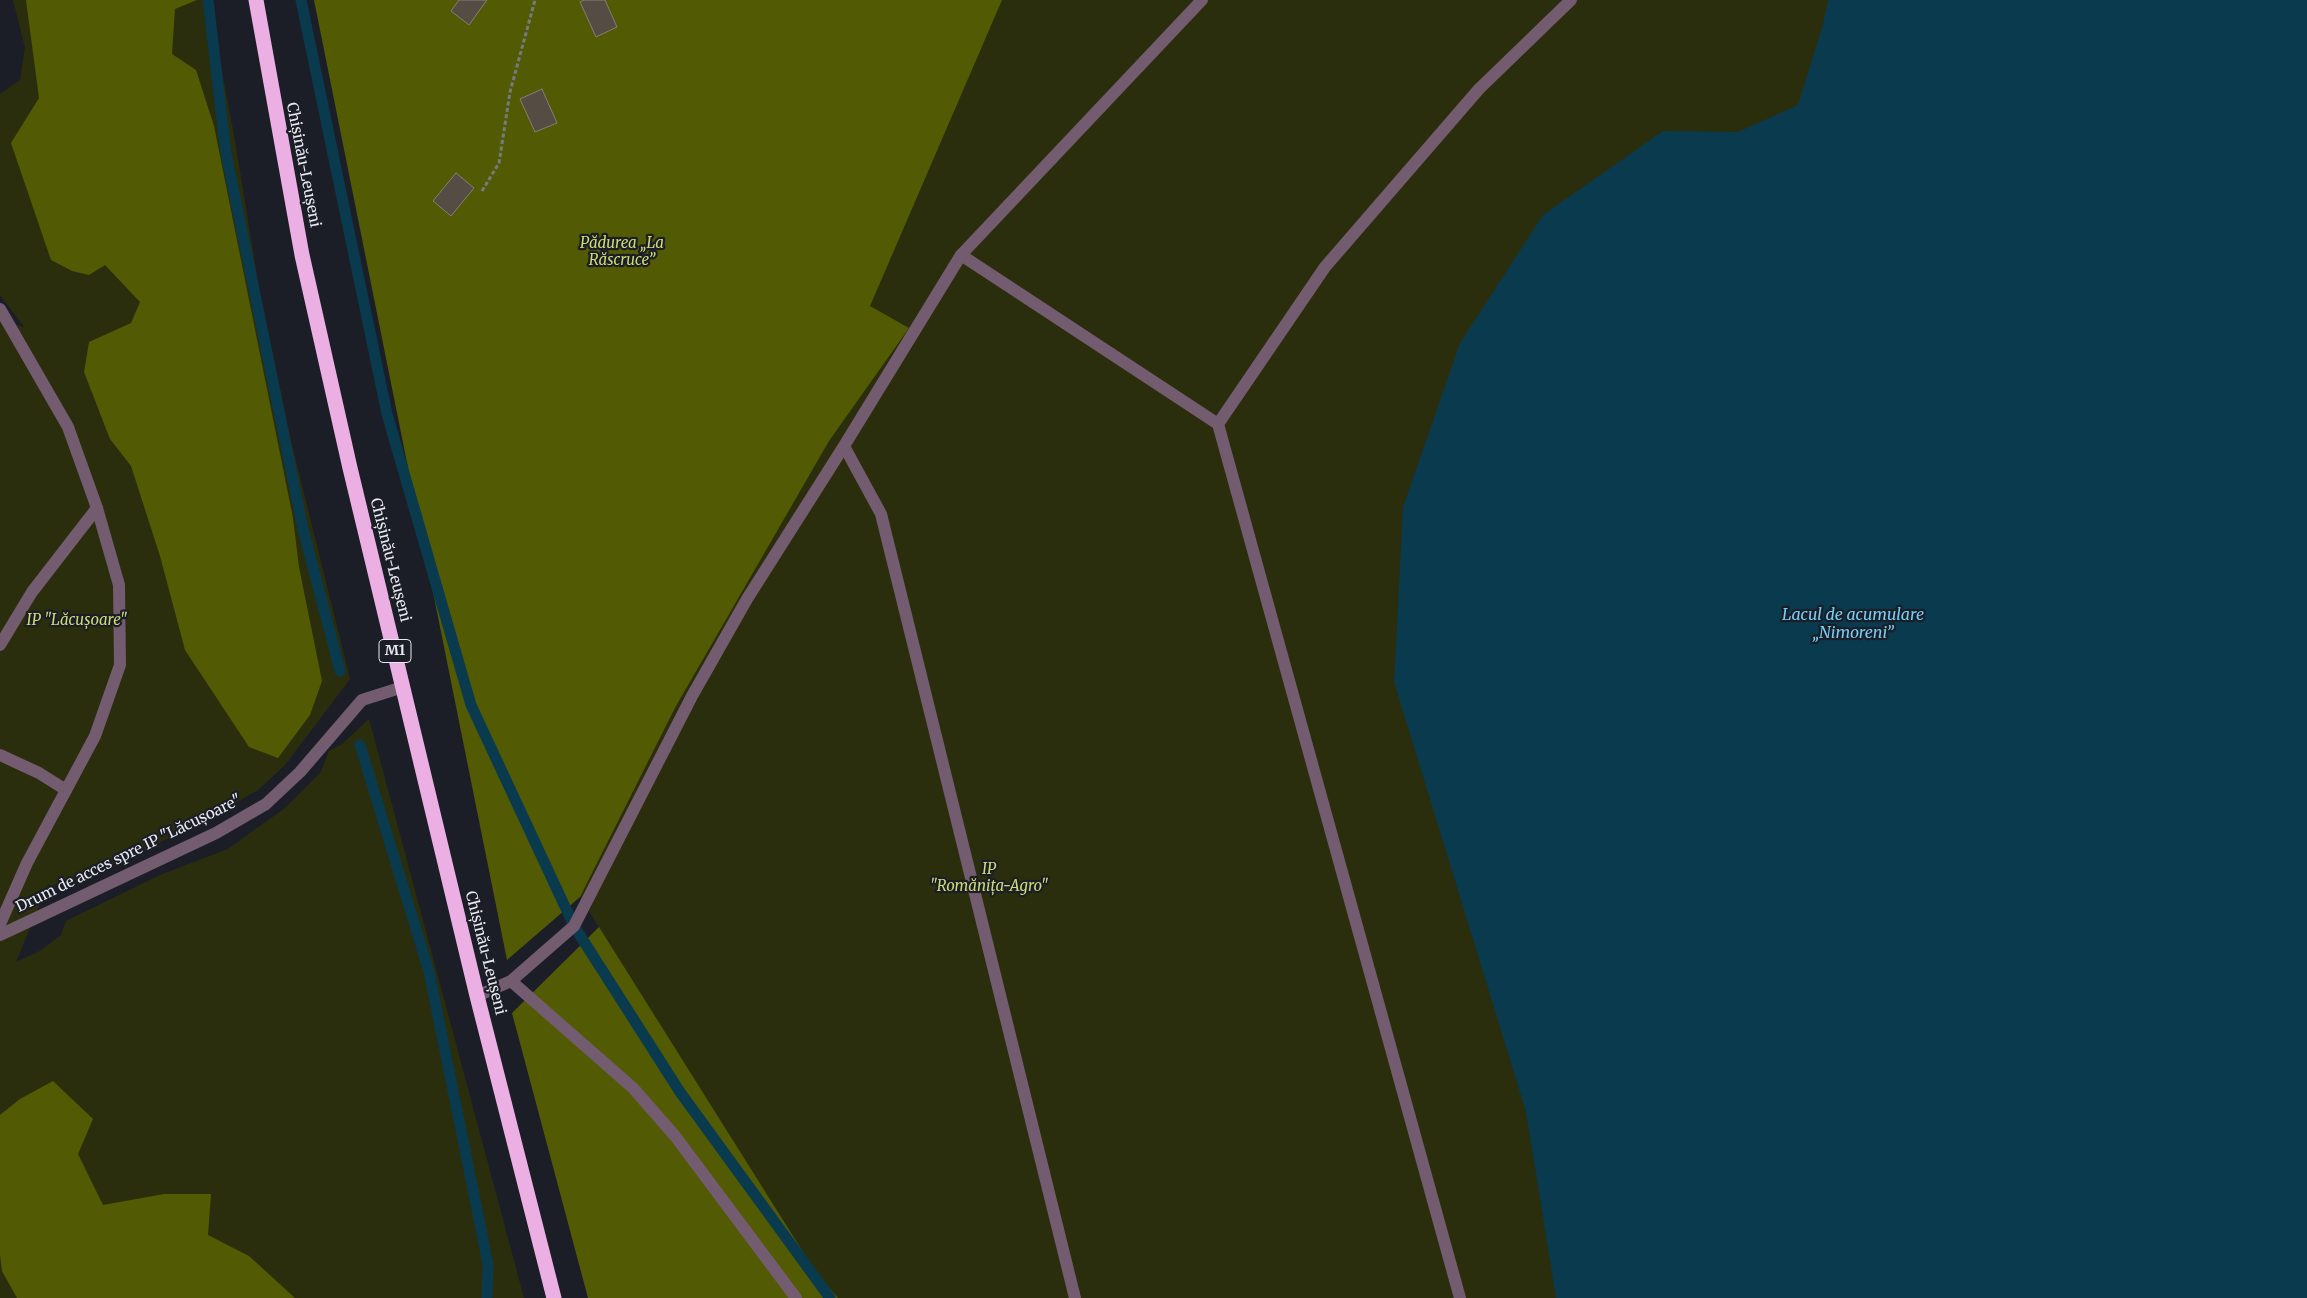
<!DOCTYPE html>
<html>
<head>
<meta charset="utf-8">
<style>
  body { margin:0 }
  canvas { display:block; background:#1c1e27 }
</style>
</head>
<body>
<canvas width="2307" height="1298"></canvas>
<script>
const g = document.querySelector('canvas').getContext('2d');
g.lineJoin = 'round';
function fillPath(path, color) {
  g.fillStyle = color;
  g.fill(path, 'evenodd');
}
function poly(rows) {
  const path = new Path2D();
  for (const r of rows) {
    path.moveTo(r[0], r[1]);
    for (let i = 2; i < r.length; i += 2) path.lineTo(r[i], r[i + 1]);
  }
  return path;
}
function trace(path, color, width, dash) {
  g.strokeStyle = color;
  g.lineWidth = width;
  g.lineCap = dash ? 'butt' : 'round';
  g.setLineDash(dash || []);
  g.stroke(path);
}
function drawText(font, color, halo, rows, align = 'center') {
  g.font = font + ' Merriweather,serif';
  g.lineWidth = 4.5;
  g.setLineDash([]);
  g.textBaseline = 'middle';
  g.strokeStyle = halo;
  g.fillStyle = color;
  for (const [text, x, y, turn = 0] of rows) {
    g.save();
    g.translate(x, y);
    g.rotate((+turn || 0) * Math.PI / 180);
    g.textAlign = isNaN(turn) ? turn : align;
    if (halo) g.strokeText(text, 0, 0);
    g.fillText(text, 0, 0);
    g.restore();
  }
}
const green = poly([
  [13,0,208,0,234,135,259,288,291,441,350,679,285,765,258,790,196,825,91,875,51,886,48,884,16,962,40,951,61,935,66,921,160,875,228,849,285,808,321,772,329,751,342,744,369,719,524,1298,0,1298,0,318,25,328,0,295,0,94,20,80,25,47],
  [386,0,1853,0,1596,1298,838,1298,815,1271,580,897,676,706]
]);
const forest = poly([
  [26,0,197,0,175,9,172,54,196,70,214,126,293,518,299,567,322,681,310,715,278,758,249,747,185,650,160,556,131,466,110,439,84,372,89,342,131,323,140,302,105,265,89,275,72,271,51,260,11,143,39,98],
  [314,0,1002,0,870,306,909,328,829,441,676,706,580,897,507,960],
  [599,927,815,1271,838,1298,588,1298,512,1013],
  [53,1081,93,1119,78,1154,103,1205,164,1194,211,1194,208,1235,249,1256,295,1298,17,1298,2,1271,0,1255,0,1115,20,1099]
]);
const water = poly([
  [1828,0,2307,0,2307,1298,1556,1298,1526,1112,1394,682,1403,507,1460,343,1543,215,1663,131,1738,132,1798,105,1823,24]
]);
const stream = poly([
  [208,0,226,153,303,529,340,671],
  [301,0,387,414,471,705,574,926,680,1092,830,1298],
  [360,745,429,972,488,1264,487,1298]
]);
const building = poly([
  [459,0,487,0,469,25,451,11,459,0],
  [584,0,605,0,617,27,596,37,580,2,584,0],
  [542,89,557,123,535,132,520,99,542,89],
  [456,173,474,188,451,216,433,201,456,173]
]);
const path = poly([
  [482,191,499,163,510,92,535,0]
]);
const lane = poly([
  [961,255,1218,424],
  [0,309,68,427,97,508],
  [0,755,39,773,66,790]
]);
const street = poly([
  [844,446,881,514,1075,1298],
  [0,645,32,592,97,508],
  [0,924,27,863,95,736,120,665,119,585,97,508],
  [0,935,216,833,266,804,300,772,362,700,403,687],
  [511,981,633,1088,675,1136,796,1298],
  [477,996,511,981,574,926,692,696,747,599,844,446,961,255,1202,0],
  [1460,1298,1218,424,1325,267,1479,89,1571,0]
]);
const highway = poly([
  [256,0,302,255,350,468,477,996,554,1298]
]);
const shields = [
  [395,651,32]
];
const shieldNames = [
  ["M1",395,651]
];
const streetNames = [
  ["Chișinău-Leușeni",303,165,79],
  ["Chișinău-Leușeni",390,560,76],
  ["Drum de acces spre IP \"Lăcușoare\"",129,854,-26],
  ["Chișinău-Leușeni",485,953,76]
];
const parkNames = [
  ["Pădurea „La",622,244],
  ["Răscruce”",622,261],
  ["IP \"Lăcușoare\"",77,621],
  ["IP",989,870],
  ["\"Romănița-Agro\"",989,887]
];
const waterNames = [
  ["Lacul de acumulare",1853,615],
  ["„Nimoreni”",1853,633]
];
fillPath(green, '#2b2e0c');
fillPath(forest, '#535a04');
fillPath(water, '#093a4d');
trace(stream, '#093a4d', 11);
fillPath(building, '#554d44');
trace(building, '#877e75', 1);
trace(path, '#787a81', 3, [4, 2.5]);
trace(lane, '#735b70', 12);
trace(street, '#735b70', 12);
trace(highway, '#ecafe4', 15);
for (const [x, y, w] of shields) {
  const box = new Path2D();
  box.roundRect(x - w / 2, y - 11.5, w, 23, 4);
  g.fillStyle = '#1c1e27';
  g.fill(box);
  trace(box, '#e8eaf0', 1);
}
drawText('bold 14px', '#e8eaf0', null, shieldNames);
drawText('15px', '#e8eaf0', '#1c1e27', streetNames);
drawText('italic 15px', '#cedb73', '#1c1e27', parkNames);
drawText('italic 16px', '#75cef7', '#1c1e27', waterNames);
</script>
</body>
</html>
